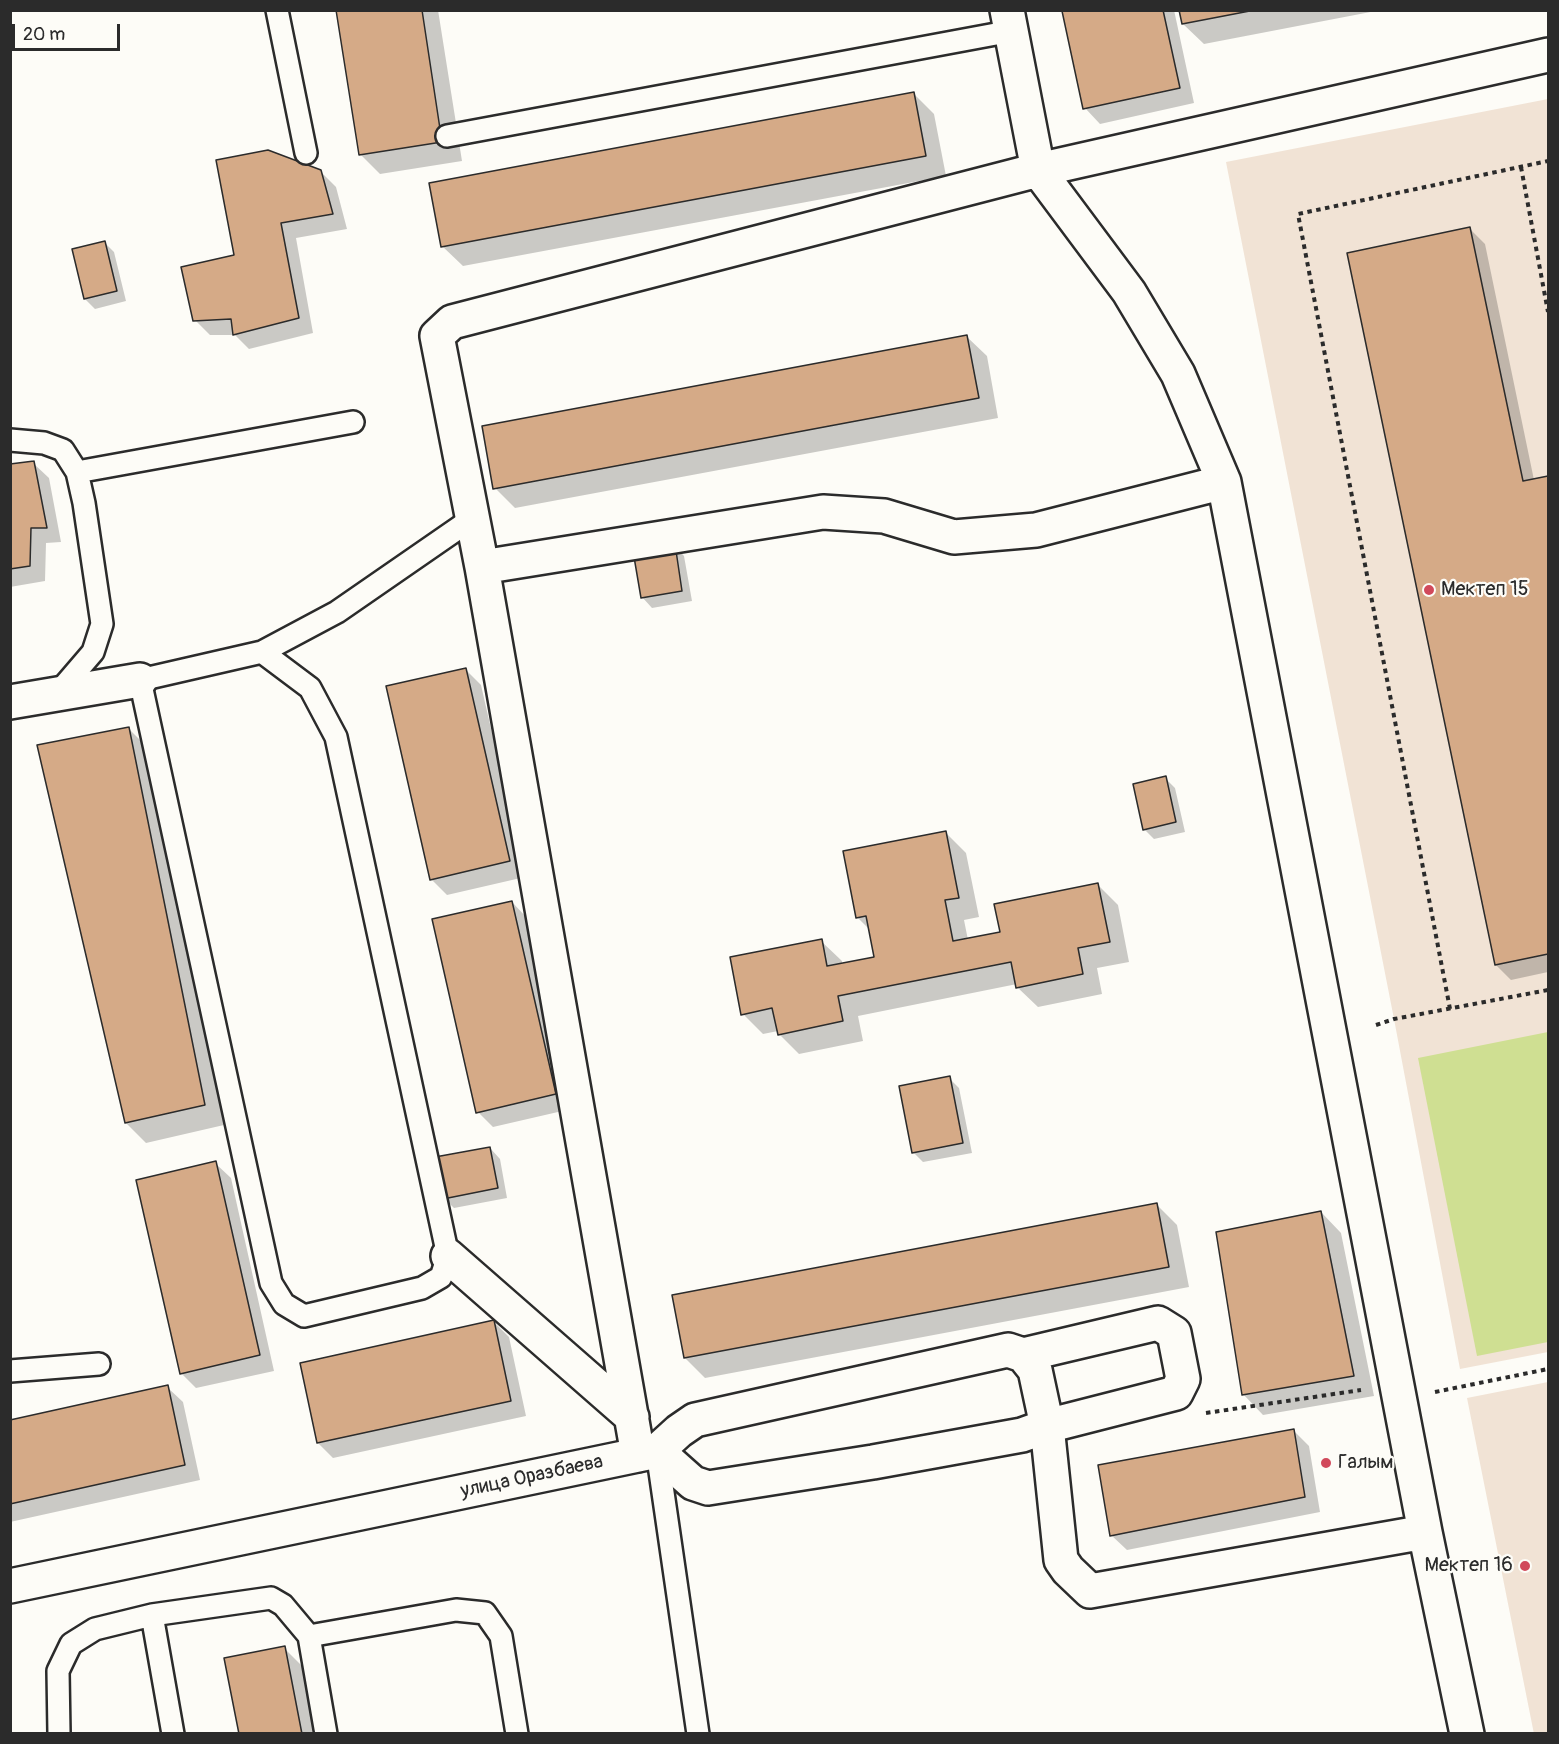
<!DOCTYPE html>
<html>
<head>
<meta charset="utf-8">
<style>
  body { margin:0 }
  #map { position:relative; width:1559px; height:1744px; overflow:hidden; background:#fdfcf7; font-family:Pangolin,sans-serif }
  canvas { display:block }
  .frame { position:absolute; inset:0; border:12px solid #2b2b2b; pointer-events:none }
  .scale { position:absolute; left:12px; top:24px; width:108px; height:27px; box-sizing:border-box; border:3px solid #2b2b2b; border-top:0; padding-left:8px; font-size:18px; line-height:21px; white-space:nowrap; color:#2b2b2b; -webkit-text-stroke:4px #fdfcf7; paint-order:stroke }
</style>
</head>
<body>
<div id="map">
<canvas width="1559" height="1744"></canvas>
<div class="frame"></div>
<div class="scale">20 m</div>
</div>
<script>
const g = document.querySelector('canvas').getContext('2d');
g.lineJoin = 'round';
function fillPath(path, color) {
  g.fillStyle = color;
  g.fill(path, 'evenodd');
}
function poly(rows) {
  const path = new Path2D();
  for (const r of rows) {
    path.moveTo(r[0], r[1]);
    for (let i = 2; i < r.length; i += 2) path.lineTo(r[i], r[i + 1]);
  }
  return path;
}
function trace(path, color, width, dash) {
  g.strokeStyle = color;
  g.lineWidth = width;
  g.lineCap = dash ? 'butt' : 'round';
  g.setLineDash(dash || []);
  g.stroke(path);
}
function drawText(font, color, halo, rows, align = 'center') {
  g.font = font + ' Pangolin,sans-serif';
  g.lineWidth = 4.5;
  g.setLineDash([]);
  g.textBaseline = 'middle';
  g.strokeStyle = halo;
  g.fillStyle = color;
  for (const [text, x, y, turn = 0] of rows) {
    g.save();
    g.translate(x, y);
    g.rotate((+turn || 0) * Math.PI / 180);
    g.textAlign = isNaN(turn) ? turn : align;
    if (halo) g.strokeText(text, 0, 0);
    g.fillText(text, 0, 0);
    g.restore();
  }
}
const built = poly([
  [1548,99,1548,1352,1460,1369,1394,1019,1226,162],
  [1548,1382,1548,1733,1534,1734,1467,1398]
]);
const green = poly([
  [1548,1032,1548,1342,1477,1356,1418,1058]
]);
const shadow = poly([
  [338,10,438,10,462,161,380,174,360,154],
  [1071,10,1174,10,1194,103,1100,124,1085,108,1064,12],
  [1181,10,1381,10,1204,44,1183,24],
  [914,94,934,114,946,176,463,266,442,246],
  [320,171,336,187,347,229,296,238,313,333,249,349,235,335,210,335,195,320,235,256],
  [1470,229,1485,244,1534,480,1548,477,1548,972,1511,980,1496,965],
  [104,242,114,252,126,301,95,309,85,299],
  [966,336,987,356,998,418,515,508,495,488],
  [33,463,49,478,61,542,46,543,45,581,10,587,10,466],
  [674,545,684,556,692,601,652,608,642,597],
  [465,669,481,685,525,877,447,895,431,879],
  [128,728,148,748,224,1125,146,1143,126,1123],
  [1165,778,1175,788,1185,832,1154,839,1144,829],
  [946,833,966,853,979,917,964,920,968,940,1001,933,1098,885,1118,905,1129,962,1097,968,1102,994,1038,1007,1017,987,1017,984,858,1016,863,1041,799,1054,779,1034,778,1031,763,1034,743,1014,821,941,842,961,842,964,876,958,870,930,857,917],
  [512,902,527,918,571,1109,493,1127,478,1112],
  [949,1078,959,1088,972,1153,923,1162,913,1152],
  [490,1148,500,1159,507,1198,454,1208,444,1198],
  [215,1163,231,1178,274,1371,196,1388,181,1373],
  [1157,1205,1177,1225,1189,1287,705,1378,685,1358],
  [1321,1212,1341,1233,1374,1396,1263,1415,1243,1394],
  [494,1322,509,1337,526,1416,333,1458,318,1443],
  [167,1387,183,1402,200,1480,10,1522,10,1421],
  [1294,1431,1309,1446,1320,1512,1127,1550,1111,1535],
  [284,1648,304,1668,317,1734,240,1734]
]);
const building = poly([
  [336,10,422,10,442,142,359,155,336,10],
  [1163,10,1180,88,1083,109,1062,11,1163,10],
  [1179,10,1255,10,1182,24,1179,10],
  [914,92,926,156,441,247,429,183,914,92],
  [268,150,321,170,333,214,281,223,299,318,233,335,231,319,193,321,181,267,234,255,216,160,268,150],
  [1470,227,1523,481,1548,476,1548,954,1495,965,1347,253,1470,227],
  [105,241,117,291,84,299,72,249,105,241],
  [967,335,979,398,493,489,482,426,967,335],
  [34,461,47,528,31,528,30,566,10,569,10,464,34,461],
  [675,544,682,591,641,598,633,551,675,544],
  [466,668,510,861,430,880,386,686,466,668],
  [129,727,205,1105,125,1123,37,745,129,727],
  [1166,776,1176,822,1143,830,1133,784,1166,776],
  [946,831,959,898,945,900,953,941,1000,932,994,904,1098,883,1110,942,1078,948,1083,974,1016,988,1011,962,838,996,843,1021,778,1035,772,1008,741,1015,730,957,822,939,827,966,874,957,866,916,856,918,843,851,946,831],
  [512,901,556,1094,476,1113,432,919,512,901],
  [950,1076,963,1143,912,1153,899,1086,950,1076],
  [490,1147,498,1188,443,1199,435,1157,490,1147],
  [216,1161,260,1355,180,1374,136,1180,216,1161],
  [1157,1203,1169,1267,684,1358,672,1295,1157,1203],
  [1321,1211,1354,1376,1242,1395,1216,1232,1321,1211],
  [494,1320,511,1401,317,1443,300,1363,494,1320],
  [168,1385,185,1465,10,1504,10,1420,168,1385],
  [1294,1429,1305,1497,1110,1536,1098,1465,1294,1429],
  [285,1646,302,1734,239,1734,224,1658,285,1646]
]);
const path = poly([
  [1521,167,1548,312],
  [1450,1009,1298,214,1548,161],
  [1376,1025,1394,1019,1548,990],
  [1435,1392,1548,1369],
  [1206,1413,1361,1390]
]);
const service = poly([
  [277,10,306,153],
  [447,136,1012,31],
  [10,440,44,443,63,450,77,472,84,503,102,624,93,652,57,694],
  [77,472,353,422],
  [262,652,310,688,336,737,448,1256,441,1277,422,1288,304,1316,284,1304,271,1283,140,680,262,652],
  [262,652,337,612,473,518],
  [10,1371,99,1364],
  [657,1451,698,1734],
  [152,1615,173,1734],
  [309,1636,326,1734],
  [59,1734,58,1671,71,1644,95,1629,152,1615,271,1598,283,1605,309,1636,456,1610,485,1613,501,1636,517,1734]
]);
const minor = poly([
  [1007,10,1038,170,1129,292,1178,374,1224,482,1425,1532,1467,1734],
  [1224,482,1036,530,954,537,884,516,823,512,482,567,437,336,452,322,1038,170,1548,55],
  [482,567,638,1455],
  [10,702,140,680],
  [448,1256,632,1417],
  [657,1451,693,1483,708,1488,873,1462,1022,1435,1047,1426,1176,1393,1183,1379,1174,1333,1158,1323,1023,1355],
  [10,1586,657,1451,679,1431,695,1420,1008,1350,1023,1355,1035,1370,1047,1426,1061,1560,1068,1570,1090,1591,1425,1532]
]);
const markers = [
  [1429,590,6,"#d1495b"],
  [1326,1463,6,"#d1495b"],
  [1525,1566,6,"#d1495b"]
];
const poiNames = [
  ["Мектеп 15",1441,590],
  ["Галым",1338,1463],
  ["Мектеп 16",1513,1566,"right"]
];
const streetNames = [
  ["улица Оразбаева",532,1477,-12]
];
fillPath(built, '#f1e3d5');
fillPath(green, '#cfdf92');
fillPath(shadow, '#0003');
fillPath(building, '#d5aa87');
trace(building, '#2b2b2b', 1.5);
trace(service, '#2b2b2b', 26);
trace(minor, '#2b2b2b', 38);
trace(path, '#2b2b2b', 4, [4.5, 4.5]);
trace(service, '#fdfcf7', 21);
trace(minor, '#fdfcf7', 33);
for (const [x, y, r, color] of markers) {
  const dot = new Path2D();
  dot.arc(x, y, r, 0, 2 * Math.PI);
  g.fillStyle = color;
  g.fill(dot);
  trace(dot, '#fdfcf7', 2);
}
drawText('20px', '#2b2b2b', '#fdfcf7', poiNames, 'left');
drawText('20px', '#2b2b2b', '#fdfcf7', streetNames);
</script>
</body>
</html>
